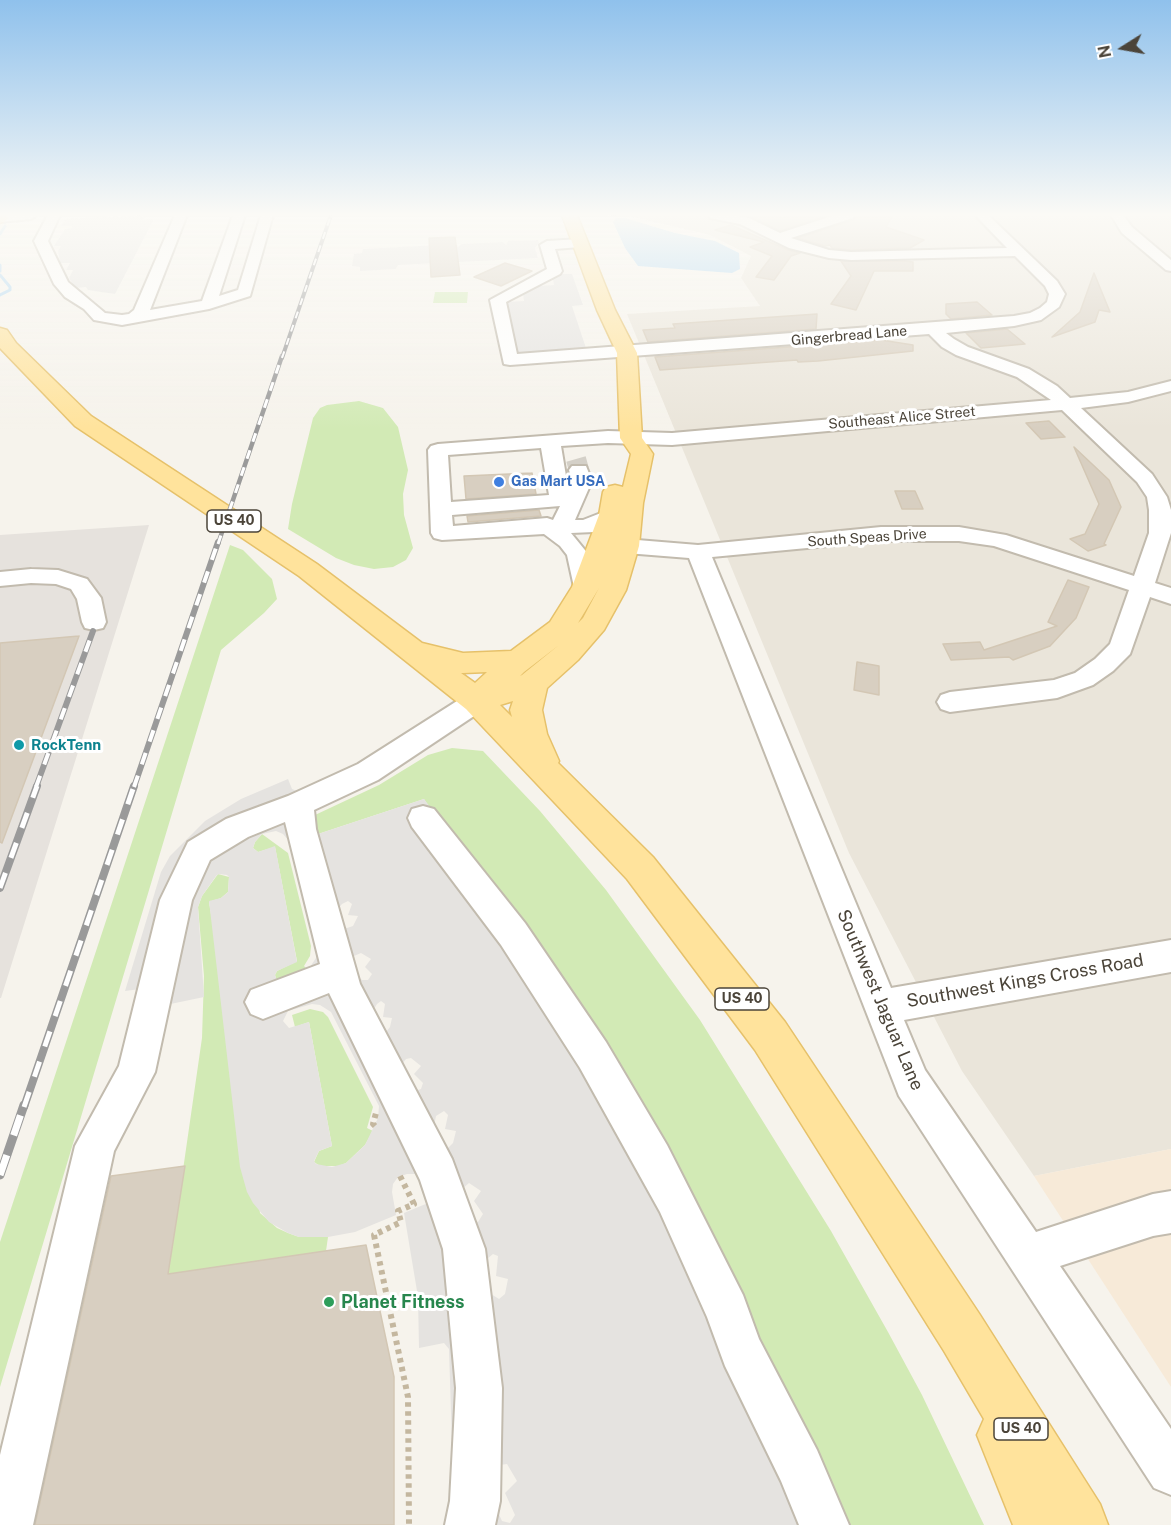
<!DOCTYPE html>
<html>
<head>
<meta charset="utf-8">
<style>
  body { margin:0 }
  #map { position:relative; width:1171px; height:1525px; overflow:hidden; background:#f6f3ec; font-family:"Public Sans",sans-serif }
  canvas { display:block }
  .north { position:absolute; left:1093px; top:18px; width:60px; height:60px; -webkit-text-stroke:4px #fff; paint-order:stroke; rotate:259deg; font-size:16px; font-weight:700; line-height:24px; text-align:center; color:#4b4439 }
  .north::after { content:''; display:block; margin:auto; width:21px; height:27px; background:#4b4439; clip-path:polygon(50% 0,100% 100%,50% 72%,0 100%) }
</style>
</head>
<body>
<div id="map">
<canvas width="1171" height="1525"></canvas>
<div class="north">N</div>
</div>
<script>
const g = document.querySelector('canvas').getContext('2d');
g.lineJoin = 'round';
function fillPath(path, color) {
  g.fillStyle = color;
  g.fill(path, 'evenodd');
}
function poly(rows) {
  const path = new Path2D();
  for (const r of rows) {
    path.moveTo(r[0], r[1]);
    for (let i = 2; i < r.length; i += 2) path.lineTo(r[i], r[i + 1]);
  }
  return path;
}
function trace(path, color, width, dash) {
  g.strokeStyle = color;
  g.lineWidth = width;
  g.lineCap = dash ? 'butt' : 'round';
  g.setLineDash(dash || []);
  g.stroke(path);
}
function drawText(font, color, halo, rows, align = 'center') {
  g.font = font + ' "Public Sans",sans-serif';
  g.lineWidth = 6;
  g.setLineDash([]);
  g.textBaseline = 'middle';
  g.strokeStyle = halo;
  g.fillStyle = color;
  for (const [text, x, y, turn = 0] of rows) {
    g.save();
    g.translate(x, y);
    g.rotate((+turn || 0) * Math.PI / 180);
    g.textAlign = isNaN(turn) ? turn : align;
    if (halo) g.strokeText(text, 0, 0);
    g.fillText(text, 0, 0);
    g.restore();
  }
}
const residential = poly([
  [587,215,1171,215,1171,1149,1034,1176,962,1071,849,853,627,314,760,306,741,278,751,256,710,235,629,216]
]);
const commercial = poly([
  [1171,1149,1171,1387,1034,1176]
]);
const industrial = poly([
  [149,525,1,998,0,998,0,535]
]);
const green = poly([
  [435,292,468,292,467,303,433,303],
  [359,401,383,408,398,427,408,470,403,494,404,515,413,548,406,560,393,567,374,569,354,565,336,558,288,529,292,504,313,418,320,408,327,405],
  [230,545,243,550,272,579,277,599,264,613,221,650,0,1387,0,1242],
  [452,748,483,751,540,811,606,890,700,1020,831,1231,888,1332,922,1395,984,1525,841,1525,424,799,315,835,309,820,315,815,379,785,428,755],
  [262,834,288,853,311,946,310,956,304,966,308,970,277,981,275,975,277,971,297,961,275,847,258,852,253,848,255,842],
  [218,874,229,877,228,892,221,898,209,902,260,1213,277,1228,288,1233,299,1237,328,1237,326,1251,168,1274,202,1038,204,976,198,907,202,896],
  [310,1009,323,1012,328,1017,373,1107,367,1128,373,1131,365,1145,346,1163,339,1166,320,1166,314,1162,319,1151,332,1146,309,1022,295,1027,292,1015]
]);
const parking = poly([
  [145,215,143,220,154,219,115,294,88,290,86,287,75,288,69,278,73,270,66,270,70,263,60,263,58,251,61,246,54,246,65,229,72,228,72,226,61,226,66,219],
  [538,240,539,243,535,248,538,258,398,265,396,269,360,271,360,267,352,266,354,254,362,253,363,249,456,244,458,247,462,244,503,242,506,245,508,241],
  [562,274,572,274,583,305,572,306,586,348,516,353,505,302,524,301,523,294,535,286,554,285,553,279],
  [288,779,292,789,297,791,315,835,424,799,513,915,841,1525,449,1525,453,1477,449,1349,444,1343,419,1348,418,1297,404,1213,428,1203,421,1177,416,1174,407,1174,398,1177,393,1184,392,1192,396,1215,355,1232,328,1237,299,1237,288,1233,269,1222,253,1203,247,1192,240,1167,209,901,221,898,228,892,229,877,227,875,219,874,216,876,202,896,198,907,204,997,137,1011,140,989,125,991,161,872,170,856,205,821,241,799],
  [276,831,283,834,290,842,317,948,316,958,308,970,277,981,275,975,277,971,297,962,275,846,258,852,253,848,255,842,262,834],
  [348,901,352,904,348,915,358,916,353,926,347,928,341,926,337,910,342,904],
  [361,953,371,959,365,967,372,974,368,980,362,980,354,973,354,956],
  [381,1001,385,1004,383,1017,392,1018,390,1027,386,1032,383,1032,372,1012,377,1004],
  [312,1004,320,1005,331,1012,379,1106,378,1118,365,1145,346,1163,332,1167,316,1164,314,1161,319,1151,332,1146,309,1022,289,1028,283,1021,288,1011],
  [411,1058,421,1066,414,1074,423,1083,421,1089,418,1090,415,1089,402,1064,406,1059],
  [444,1111,448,1115,445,1129,456,1131,453,1143,447,1149,444,1149,433,1131,436,1116],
  [469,1183,481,1191,474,1201,483,1214,478,1222,474,1220,462,1189],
  [493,1254,498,1256,496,1276,508,1279,505,1294,499,1299,491,1294,484,1273,487,1259],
  [507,1464,517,1481,505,1493,515,1515,510,1523,502,1521,492,1499,500,1465]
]);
const water = poly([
  [616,218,625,218,675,233,715,241,739,253,740,269,732,273,638,266,625,248,613,222]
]);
const stream = poly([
  [0,234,5,226],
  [0,265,0,271],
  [0,275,10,287,10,290,0,295]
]);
const building = poly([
  [760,215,774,215,782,218,790,215,828,215,780,231,753,217,760,215],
  [856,215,893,215,886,227,924,240,910,248,851,250,832,248,830,245,825,246,798,238,854,220,856,215],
  [731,225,788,250,800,253,791,256,774,280,756,277,772,256,750,247,764,242,715,230,731,225],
  [455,237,460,275,431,277,429,238,455,237],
  [841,261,904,261,913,262,913,271,874,271,856,310,831,304,851,276,841,261],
  [505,263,532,271,501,286,474,277,505,263],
  [1094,273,1110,312,1099,310,1095,322,1052,337,1080,312,1094,273],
  [977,302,992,315,951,319,946,314,946,304,977,302],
  [817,314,816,329,648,342,643,330,675,328,673,324,817,314],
  [1007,329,1025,344,981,348,966,333,1007,329],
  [881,340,913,345,913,351,818,361,798,362,797,360,660,370,655,357,881,340],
  [1049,421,1065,437,1041,439,1026,423,1049,421],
  [1074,447,1109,480,1121,507,1104,544,1106,545,1088,551,1070,539,1085,534,1099,504,1074,447],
  [532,473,536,494,466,499,464,476,532,473],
  [895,491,915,491,923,509,902,509,895,491],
  [539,510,541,516,468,522,467,516,539,510],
  [1068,580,1089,587,1076,618,1050,646,1013,660,1009,657,951,660,943,644,980,642,984,650,1057,626,1048,622,1068,580],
  [79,636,2,843,0,842,0,643,79,636],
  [857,662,879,666,879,695,854,690,857,662],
  [185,1166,168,1274,366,1245,394,1377,394,1525,35,1525,111,1176,185,1166]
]);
const minorTunnel = poly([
  [576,459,579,470]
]);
const path = poly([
  [375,1126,373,1124,376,1113],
  [400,1176,414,1204,398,1211,401,1222,374,1235,408,1397,409,1525]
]);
const minor = poly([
  [0,215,37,215,31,219,0,222,0,215],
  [48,215,60,215,48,241,68,282,105,313,122,315,129,314,134,310,175,215,187,215,150,310,202,301,233,215,245,215,219,296,238,290,261,215,273,215,250,296,209,309,122,325,94,320,84,309,65,297,54,284,34,241,48,215],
  [709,215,734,215,749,218,780,233,835,215,854,215,853,218,791,238,829,250,851,252,1007,248,975,215,988,215,1057,281,1065,294,1059,307,1041,320,1014,326,946,333,954,339,968,347,1029,369,1057,386,1070,398,1128,392,1171,381,1171,391,1128,402,1081,408,1152,474,1167,497,1171,510,1171,533,1155,583,1171,588,1171,604,1150,597,1130,654,1113,671,1093,685,1057,698,950,712,941,709,937,702,941,695,950,692,1054,680,1075,673,1095,659,1110,644,1129,590,994,546,959,541,881,541,712,557,891,988,1171,940,1171,972,904,1020,925,1070,1036,1232,1153,1194,1171,1191,1171,1233,1153,1236,1060,1266,1171,1429,1171,1495,1154,1488,899,1096,689,558,601,551,593,549,590,544,593,539,601,537,698,545,881,527,959,527,1006,535,1134,576,1149,533,1149,510,1147,497,1137,482,1062,410,672,445,608,443,561,446,568,488,572,481,569,470,572,466,586,466,592,481,575,520,583,520,611,509,619,510,622,515,619,520,594,532,571,533,589,555,598,587,594,592,586,594,578,592,574,587,567,555,560,546,544,534,442,540,434,538,431,533,428,450,431,446,438,444,608,431,672,433,1051,400,1017,377,956,355,942,347,929,334,510,365,504,364,490,300,547,269,540,245,547,241,580,239,587,243,580,247,555,249,562,271,560,274,506,302,517,354,1014,316,1030,313,1040,308,1047,302,1049,294,1045,286,1015,256,851,260,829,258,789,248,740,224,710,218,709,215],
  [541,448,549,495,451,502,448,455,541,448],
  [560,506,553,520,547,518,453,526,452,515,560,506],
  [1111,215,1123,215,1132,227,1171,260,1171,271,1166,270,1122,233,1111,215],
  [31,569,58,570,87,579,101,598,106,622,103,628,94,630,85,628,82,622,77,599,71,589,56,584,31,583,0,586,0,572,31,569],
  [477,691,486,694,490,701,486,708,378,780,314,810,316,829,360,984,452,1159,485,1249,502,1388,500,1501,495,1525,445,1525,450,1501,456,1388,443,1249,420,1180,329,993,263,1019,251,1014,245,1002,251,990,320,964,285,822,248,837,210,860,192,900,155,1072,114,1151,33,1525,0,1525,0,1455,75,1146,119,1066,160,900,188,842,226,819,288,796,358,764,468,694,477,691],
  [423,806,434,809,525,923,606,1042,667,1145,743,1295,759,1339,817,1450,849,1525,799,1525,781,1481,725,1366,707,1317,660,1212,580,1068,501,945,412,827,408,818,412,809,423,806]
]);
const major = poly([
  [0,215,6,215,9,218,0,223,0,215],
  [562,215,577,215,615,310,637,353,642,438,653,454,643,503,639,546,626,590,604,630,578,660,547,688,542,710,547,734,559,761,558,763,653,857,785,1022,980,1315,1100,1504,1108,1525,1013,1525,977,1435,984,1419,944,1351,755,1050,627,879,466,709,299,576,75,426,0,348,0,328,7,330,16,343,91,416,317,564,422,643,463,653,511,651,550,622,572,587,599,515,603,492,606,487,615,485,623,487,631,454,620,438,617,353,597,310,562,215],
  [599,588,583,618,578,623,599,588],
  [559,645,522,675,520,676,524,672,559,645],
  [487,672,475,683,461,673,463,673,487,672],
  [513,701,510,710,512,717,500,705,513,701]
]);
const railFar4 = poly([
  [282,358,331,215]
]);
const railFar3 = poly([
  [218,544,282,356]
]);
const railFar2 = poly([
  [36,787,93,631],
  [134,787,218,542]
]);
const railFar1 = poly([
  [0,888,37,786],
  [24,1107,134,786]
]);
const rail = poly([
  [0,1175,24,1105]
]);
const markers = [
  [499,482,6,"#3f7fe0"],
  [19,745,6,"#0f9aa8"],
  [329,1302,6,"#2e9e5b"]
];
const farStreetnames = [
  ["Gingerbread Lane",849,336,-5],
  ["Southeast Alice Street",902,418,-5],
  ["South Speas Drive",867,538,-4]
];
const farShopnames = [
  ["Gas Mart USA",511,482]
];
const shields = [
  [234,521,54],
  [742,999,54],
  [1021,1429,54]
];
const shieldNames = [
  ["US 40",234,521],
  ["US 40",742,999],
  ["US 40",1021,1429]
];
const cultureNames = [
  ["RockTenn",31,745]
];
const nearStreetnames = [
  ["Southwest Kings Cross Road",1025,981,-10],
  ["Southwest Jaguar Lane",880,1000,67]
];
const nearLeisurenames = [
  ["Planet Fitness",341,1302]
];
fillPath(residential, '#eae5da');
fillPath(commercial, '#f7ead8');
fillPath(industrial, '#e6e2dd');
fillPath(green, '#d2eab5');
fillPath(parking, '#e5e3e0');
fillPath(water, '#a9d4f2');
trace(stream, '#a9d4f2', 3);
fillPath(building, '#d8cfc1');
trace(building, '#d3c7b4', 1.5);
trace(minorTunnel, '#d4d0c8', 20, [20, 10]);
trace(minor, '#c2bbae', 4);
trace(major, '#e6c16a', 3);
trace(path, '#c4b79f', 6, [4.5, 4.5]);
fillPath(minor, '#fff');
fillPath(major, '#ffe39c');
trace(railFar4, '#9a9a9a', 4);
trace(railFar3, '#9a9a9a', 4.5);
trace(railFar2, '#9a9a9a', 6);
trace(railFar1, '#9a9a9a', 8);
trace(rail, '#9a9a9a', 9);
trace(railFar4, '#fff', 2, [7]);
trace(railFar3, '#fff', 3, [9]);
trace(railFar2, '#fff', 4, [12]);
trace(railFar1, '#fff', 5, [16]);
trace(rail, '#fff', 7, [21]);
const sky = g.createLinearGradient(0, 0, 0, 429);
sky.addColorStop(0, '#8fc1ec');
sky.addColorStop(0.5, '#fbfaf6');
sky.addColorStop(1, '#fbfaf600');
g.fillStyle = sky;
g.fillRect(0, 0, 1171, 429);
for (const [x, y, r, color] of markers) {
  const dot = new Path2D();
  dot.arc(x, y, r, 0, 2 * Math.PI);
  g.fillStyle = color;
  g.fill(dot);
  trace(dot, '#fff', 2);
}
drawText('14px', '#4b4439', '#fff', farStreetnames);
drawText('bold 14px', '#366cbe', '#fff', farShopnames, 'left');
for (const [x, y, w] of shields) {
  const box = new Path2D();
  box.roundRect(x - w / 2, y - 11, w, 22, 4.5);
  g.fillStyle = '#fff';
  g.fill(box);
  trace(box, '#4b4439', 1.5);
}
drawText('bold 14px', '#4b4439', null, shieldNames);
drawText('bold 15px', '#0d838f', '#fff', cultureNames, 'left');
drawText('18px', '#4b4439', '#fff', nearStreetnames);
drawText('bold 18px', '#27864d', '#fff', nearLeisurenames, 'left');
</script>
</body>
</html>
